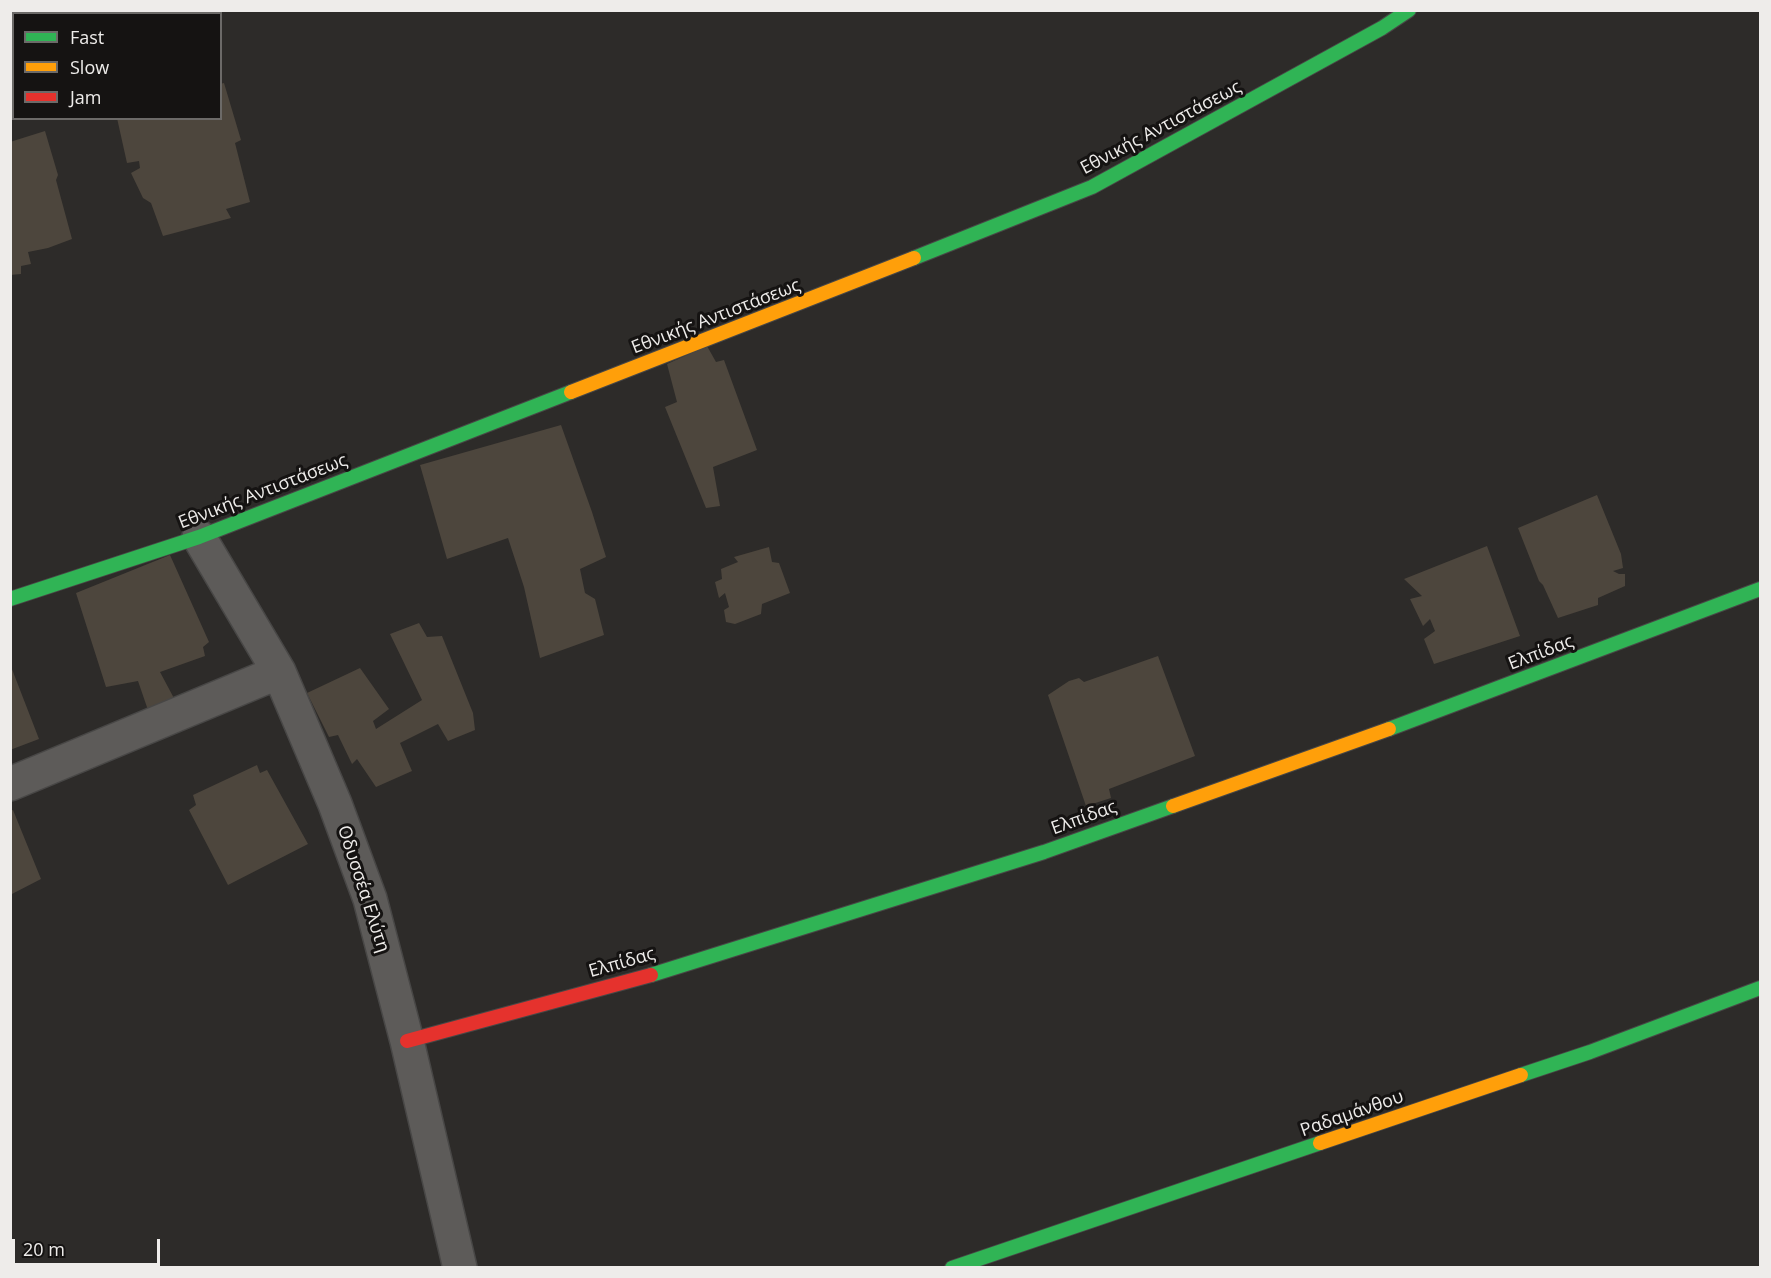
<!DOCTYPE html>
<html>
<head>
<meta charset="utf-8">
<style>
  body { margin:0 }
  #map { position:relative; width:1771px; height:1278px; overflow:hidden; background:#2d2b29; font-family:"Open Sans",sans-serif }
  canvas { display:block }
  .frame { position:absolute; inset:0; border:12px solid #eeecea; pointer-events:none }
  .legend { position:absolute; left:12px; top:12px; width:210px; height:108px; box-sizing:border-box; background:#151312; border:2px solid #6c6a68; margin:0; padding:8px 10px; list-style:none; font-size:18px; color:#eeecea }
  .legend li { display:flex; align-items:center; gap:12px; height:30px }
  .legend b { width:30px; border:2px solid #6c6a68 }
  .scale { position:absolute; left:12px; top:1239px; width:148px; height:27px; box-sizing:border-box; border:3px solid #eeecea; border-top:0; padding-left:8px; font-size:18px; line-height:21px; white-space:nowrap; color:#eeecea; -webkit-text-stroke:4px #151312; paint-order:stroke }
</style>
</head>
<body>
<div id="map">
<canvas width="1771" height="1278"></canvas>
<div class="frame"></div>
<ul class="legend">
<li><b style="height:8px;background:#30b455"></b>Fast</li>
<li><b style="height:8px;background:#ff9f0a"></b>Slow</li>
<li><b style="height:8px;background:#e5322d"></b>Jam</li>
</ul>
<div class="scale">20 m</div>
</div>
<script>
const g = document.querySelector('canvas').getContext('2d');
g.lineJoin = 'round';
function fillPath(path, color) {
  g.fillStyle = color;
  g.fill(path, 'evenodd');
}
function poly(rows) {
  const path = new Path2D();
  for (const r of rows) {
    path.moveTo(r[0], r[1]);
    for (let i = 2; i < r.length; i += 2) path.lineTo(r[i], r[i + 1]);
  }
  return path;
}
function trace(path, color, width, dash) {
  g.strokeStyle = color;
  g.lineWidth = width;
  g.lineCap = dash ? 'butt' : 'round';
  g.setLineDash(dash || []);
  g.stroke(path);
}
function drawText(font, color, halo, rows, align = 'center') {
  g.font = font + ' "Open Sans",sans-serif';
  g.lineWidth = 6;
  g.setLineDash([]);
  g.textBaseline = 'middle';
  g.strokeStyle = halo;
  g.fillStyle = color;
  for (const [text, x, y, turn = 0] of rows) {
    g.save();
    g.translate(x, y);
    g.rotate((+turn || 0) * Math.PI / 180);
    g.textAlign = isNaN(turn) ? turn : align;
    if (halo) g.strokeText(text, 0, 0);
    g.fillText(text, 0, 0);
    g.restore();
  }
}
const building = poly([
  [224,83,241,140,235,143,250,202,226,209,231,218,163,236,151,203,143,198,131,173,140,168,139,161,127,163,117,118,220,118,220,84],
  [45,131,58,175,56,180,72,239,48,248,28,252,31,264,21,266,21,274,10,275,10,142],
  [707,346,716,362,724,360,757,450,713,467,720,506,706,508,665,407,677,402,667,364],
  [561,425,592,512,606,557,580,569,585,593,595,599,604,635,540,658,524,587,508,538,447,559,420,465],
  [1597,495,1621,554,1623,568,1613,571,1619,574,1625,574,1625,586,1598,598,1598,605,1558,618,1543,585,1539,581,1518,528],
  [1487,546,1520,636,1434,664,1424,639,1435,631,1430,619,1423,626,1410,599,1422,596,1404,579],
  [769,547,772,562,779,563,790,593,762,604,761,614,735,624,726,622,724,610,729,607,725,593,719,598,715,582,722,579,721,569,738,562,734,557],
  [170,555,209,642,203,647,205,656,160,672,176,702,149,713,138,681,106,687,76,593],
  [419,623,427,637,442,636,473,713,475,730,448,741,438,724,400,743,412,771,376,787,357,759,352,764,338,735,329,737,307,693,360,668,389,709,373,721,376,729,422,700,390,634],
  [1158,656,1195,756,1109,789,1111,798,1086,806,1048,695,1069,681,1079,678,1084,682],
  [10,664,39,739,10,750],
  [257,765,260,773,267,770,308,844,228,885,189,810,196,805,193,795],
  [13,810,41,879,10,895,10,811]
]);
const street = poly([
  [199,537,279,672,335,804,370,899,407,1041,460,1268],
  [10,784,279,672]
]);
const fast = poly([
  [914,258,1092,187,1382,28,1409,10],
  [10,599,199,537,571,392],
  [1389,729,1760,589],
  [651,975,1044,852,1173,806],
  [1521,1075,1590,1052,1760,988],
  [952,1268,1320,1143]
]);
const slow = poly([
  [571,392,914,258],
  [1173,806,1389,729],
  [1320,1143,1521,1075]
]);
const jam = poly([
  [407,1041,651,975]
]);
const streetNames = [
  ["Εθνικής Αντιστάσεως",1161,128,-28],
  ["Εθνικής Αντιστάσεως",716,317,-21],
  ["Εθνικής Αντιστάσεως",263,492,-21],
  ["Ελπίδας",1541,653,-21],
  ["Ελπίδας",1084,818,-20],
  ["Οδυσσέα Ελύτη",363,889,72],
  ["Ελπίδας",622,963,-16],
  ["Ραδαμάνθου",1352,1114,-19]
];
fillPath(building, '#4d463d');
trace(street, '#484746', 36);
trace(fast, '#484746', 16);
trace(slow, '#484746', 16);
trace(jam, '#484746', 16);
trace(street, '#5d5b59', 33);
trace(fast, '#30b455', 14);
trace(slow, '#ff9f0a', 14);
trace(jam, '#e5322d', 14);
drawText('18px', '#eeecea', '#151312', streetNames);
</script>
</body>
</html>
